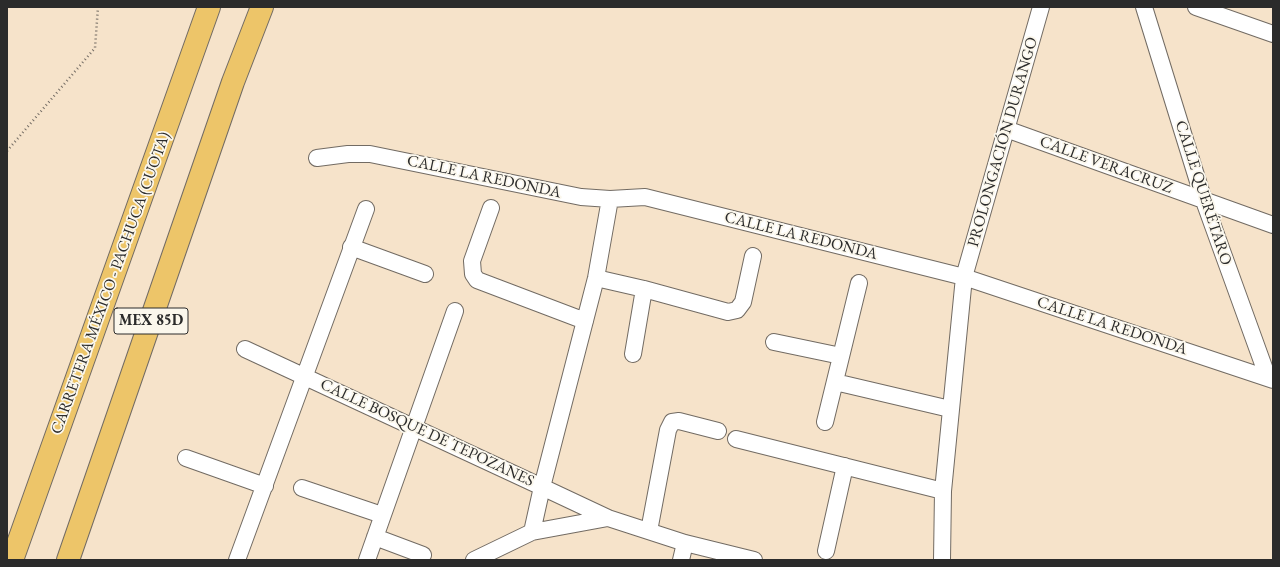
<!DOCTYPE html>
<html>
<head>
<meta charset="utf-8">
<style>
  body { margin:0 }
  #map { position:relative; width:1280px; height:567px; overflow:hidden; background:#f6e3ca; font-family:"EB Garamond",serif }
  canvas { display:block }
  .frame { position:absolute; inset:0; border:8px solid #2b2b2b; pointer-events:none }
</style>
</head>
<body>
<div id="map">
<canvas width="1280" height="567"></canvas>
<div class="frame"></div>
</div>
<script>
const g = document.querySelector('canvas').getContext('2d');
g.lineJoin = 'round';
function poly(rows) {
  const path = new Path2D();
  for (const r of rows) {
    path.moveTo(r[0], r[1]);
    for (let i = 2; i < r.length; i += 2) path.lineTo(r[i], r[i + 1]);
  }
  return path;
}
function trace(path, color, width, dash) {
  g.strokeStyle = color;
  g.lineWidth = width;
  g.lineCap = dash ? 'butt' : 'round';
  g.setLineDash(dash || []);
  g.stroke(path);
}
function drawText(font, color, halo, rows, align = 'center') {
  g.font = font + ' "EB Garamond",serif';
  g.lineWidth = 3.5;
  g.setLineDash([]);
  g.textBaseline = 'middle';
  g.strokeStyle = halo;
  g.fillStyle = color;
  for (const [text, x, y, turn = 0] of rows) {
    g.save();
    g.translate(x, y);
    g.rotate((+turn || 0) * Math.PI / 180);
    g.textAlign = isNaN(turn) ? turn : align;
    if (halo) g.strokeText(text, 0, 0);
    g.fillText(text, 0, 0);
    g.restore();
  }
}
const path = poly([
  [7,151,95,48,98,7]
]);
const minor = poly([
  [1144,7,1204,201,1268,378],
  [1196,7,1273,34],
  [1006,129,1273,225],
  [317,158,348,154,370,154,581,197,610,199,645,197,964,277,1273,380],
  [491,208,472,261,473,274,477,280,585,321],
  [351,247,425,274],
  [596,278,644,289,728,312,737,310,743,302,753,256],
  [774,342,841,356],
  [245,349,542,487,608,518],
  [633,354,644,289],
  [835,382,950,409],
  [825,422,859,283],
  [736,439,943,491],
  [186,458,265,486],
  [302,488,382,515],
  [649,531,668,430,672,422,679,421,718,431],
  [532,532,542,487,596,278,610,199],
  [375,537,423,555],
  [826,551,845,466],
  [237,560,366,209],
  [367,560,455,311],
  [474,560,532,532,608,518,685,543,754,560],
  [681,560,685,543],
  [942,560,943,491,964,277,1041,7]
]);
const motorway = poly([
  [12,560,209,7],
  [68,560,233,82,262,7]
]);
const shields = [
  [151,321,74]
];
const shieldNames = [
  ["MEX 85D",151,321]
];
const streetNames = [
  ["PROLONGACIÓN DURANGO",1003,142,-74],
  ["CALLE VERACRUZ",1106,165,20],
  ["CALLE LA REDONDA",484,177,12],
  ["CALLE QUERÉTARO",1203,193,72],
  ["CALLE LA REDONDA",801,236,14],
  ["CARRETERA MÉXICO - PACHUCA (CUOTA)",111,283,-70],
  ["CALLE LA REDONDA",1112,326,18],
  ["CALLE BOSQUE DE TEPOZANES",427,433,25]
];
trace(minor, '#726b63', 18);
trace(motorway, '#726b63', 24);
trace(path, '#726b63', 2.5, [1, 3]);
trace(minor, '#fff', 16);
trace(motorway, '#edc569', 22);
for (const [x, y, w] of shields) {
  const box = new Path2D();
  box.roundRect(x - w / 2, y - 13, w, 26, 3);
  g.fillStyle = '#fbf7ec';
  g.fill(box);
  trace(box, '#2b2b2b', 1);
}
drawText('bold 15px', '#2b2b2b', null, shieldNames);
drawText('16px', '#2b2b2b', '#fbf7ec', streetNames);
</script>
</body>
</html>
